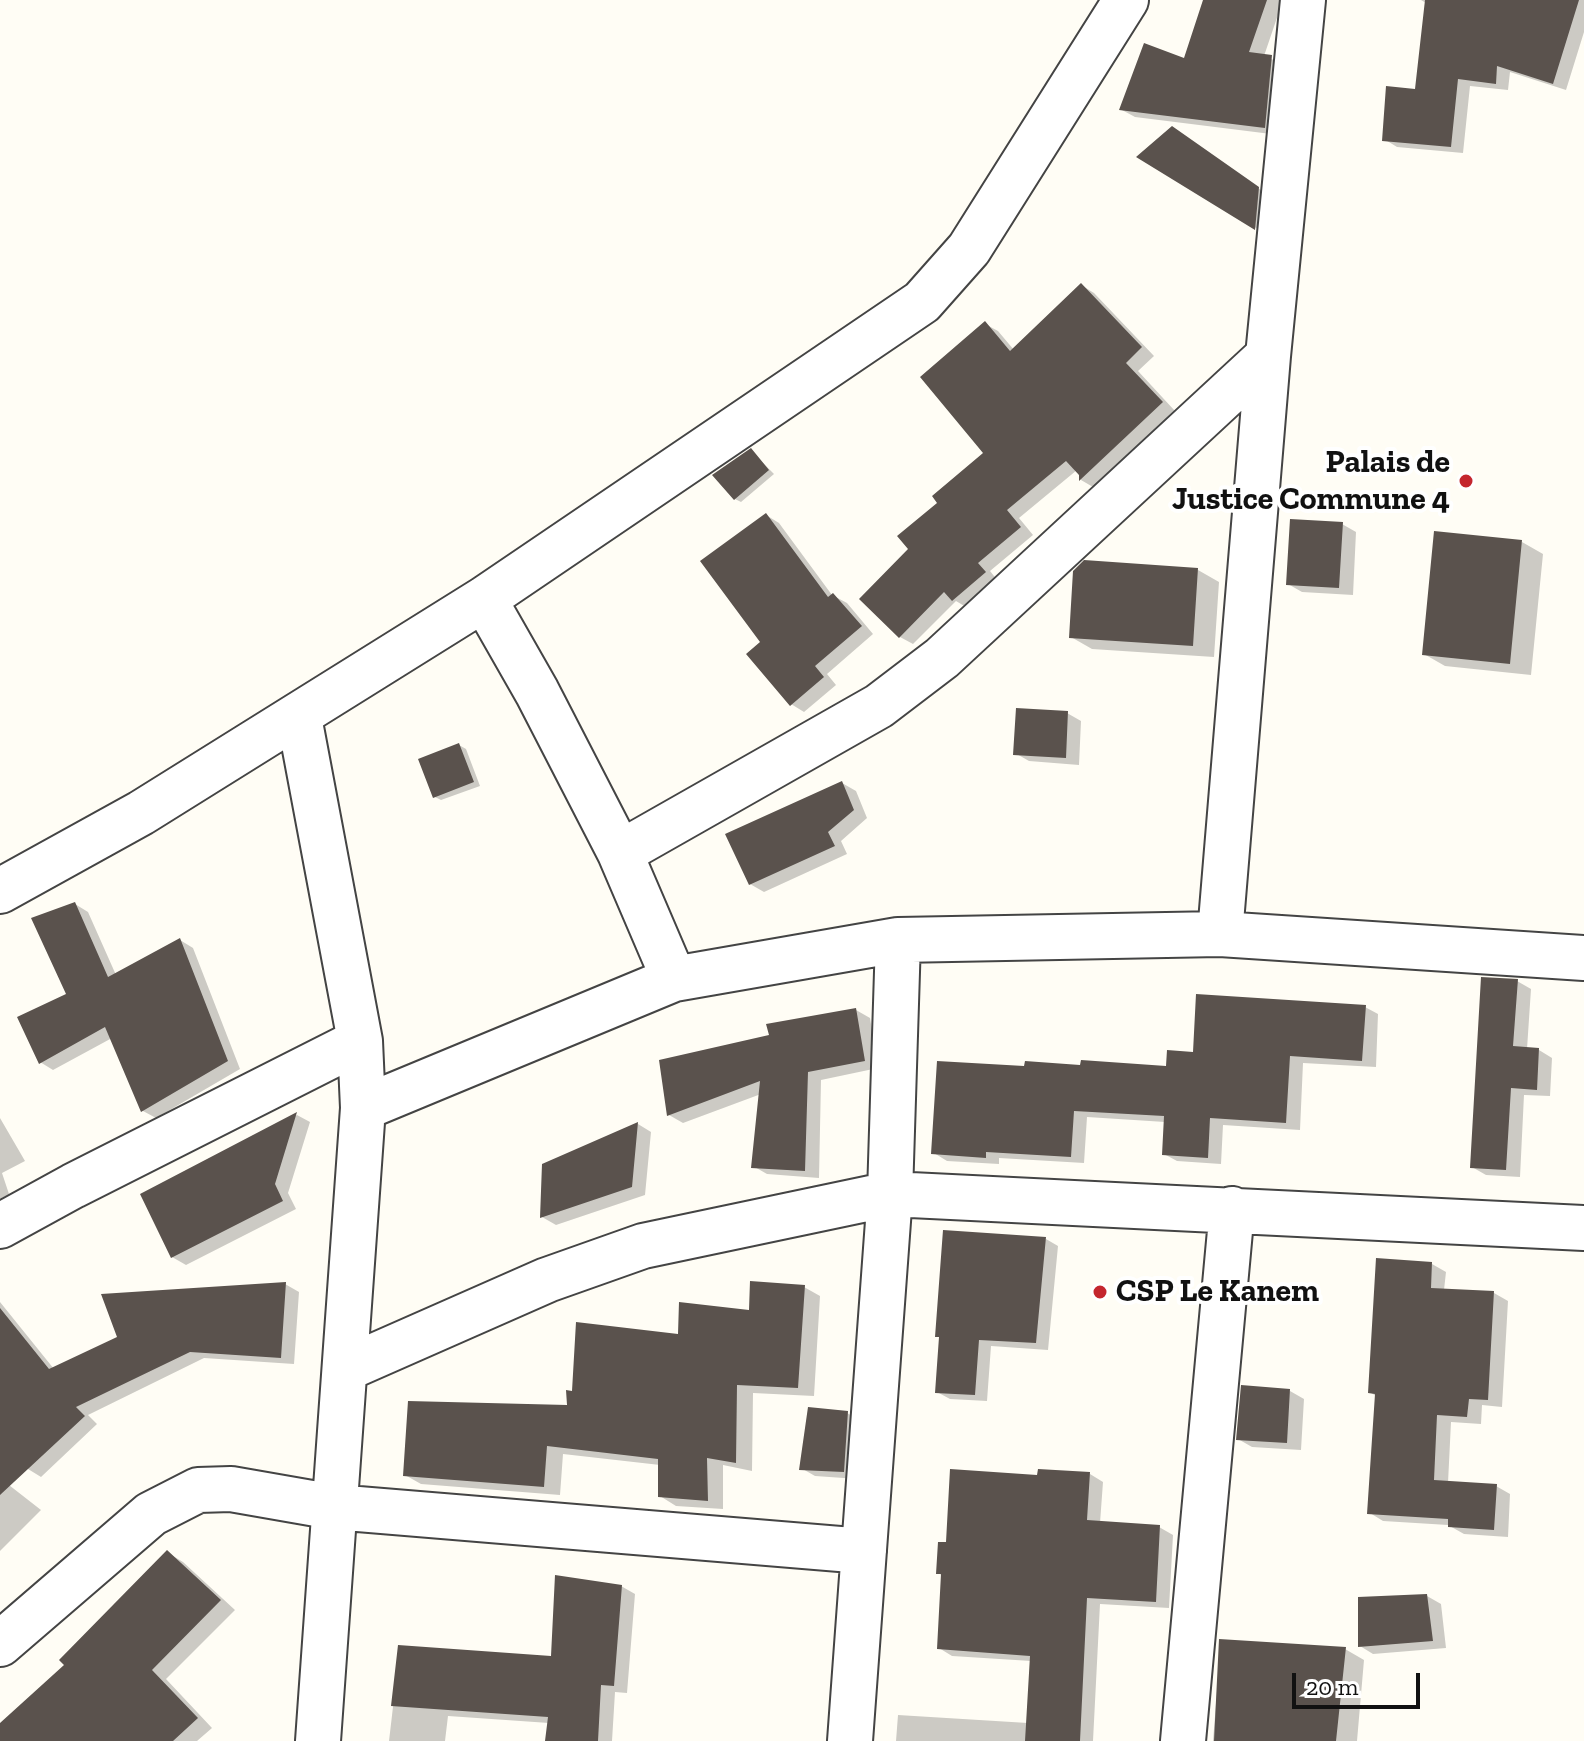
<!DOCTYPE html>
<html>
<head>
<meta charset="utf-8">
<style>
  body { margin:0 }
  #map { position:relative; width:1584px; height:1741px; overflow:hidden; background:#fffdf5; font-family:"Zilla Slab",serif }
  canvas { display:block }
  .scale { position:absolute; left:1292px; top:1673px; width:128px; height:36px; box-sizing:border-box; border:4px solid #111; border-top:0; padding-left:10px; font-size:24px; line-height:28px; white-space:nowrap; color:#111; -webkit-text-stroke:6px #fff; paint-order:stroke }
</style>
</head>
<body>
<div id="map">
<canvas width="1584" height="1741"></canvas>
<div class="scale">20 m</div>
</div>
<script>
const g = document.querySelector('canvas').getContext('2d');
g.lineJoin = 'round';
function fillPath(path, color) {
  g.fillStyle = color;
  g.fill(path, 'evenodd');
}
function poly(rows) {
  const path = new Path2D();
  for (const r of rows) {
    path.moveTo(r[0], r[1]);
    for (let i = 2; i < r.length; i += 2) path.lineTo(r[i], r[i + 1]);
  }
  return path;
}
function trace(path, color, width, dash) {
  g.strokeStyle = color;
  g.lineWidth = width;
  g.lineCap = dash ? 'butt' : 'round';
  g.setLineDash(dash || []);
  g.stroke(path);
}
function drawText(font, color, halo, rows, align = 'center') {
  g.font = font + ' "Zilla Slab",serif';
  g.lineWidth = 8;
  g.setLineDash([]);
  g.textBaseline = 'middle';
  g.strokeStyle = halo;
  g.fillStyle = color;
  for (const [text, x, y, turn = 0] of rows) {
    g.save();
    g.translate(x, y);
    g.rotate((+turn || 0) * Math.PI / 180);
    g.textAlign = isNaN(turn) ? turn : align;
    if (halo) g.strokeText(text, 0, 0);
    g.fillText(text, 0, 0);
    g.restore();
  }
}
const shadow = poly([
  [1205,0,1283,0,1264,56,1286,65,1279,135,1135,117,1122,110,1185,61],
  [1421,0,1584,0,1584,32,1566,90,1510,72,1508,90,1470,86,1463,153,1397,147,1384,139,1416,91,1426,3],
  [1179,132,1265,193,1261,231,1140,157],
  [1081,285,1094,293,1154,356,1138,371,1175,411,1093,487,1081,480,1077,470,1019,518,1033,535,990,571,998,581,966,607,956,601,913,644,900,637,910,549,940,503,985,453,985,324,998,331,1014,350],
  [751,451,774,474,741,502,735,499],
  [766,515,779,523,832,595,847,603,873,634,827,674,836,685,804,712,791,704,763,642],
  [1342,524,1356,532,1353,595,1302,592,1288,584],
  [1522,542,1543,554,1531,675,1445,666,1424,654],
  [1198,570,1219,582,1214,657,1092,649,1071,637],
  [1067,713,1081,721,1079,765,1029,761,1015,753],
  [459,745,466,749,480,786,441,800,435,797],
  [842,783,856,791,867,818,841,841,847,854,764,892,750,884],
  [75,904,88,912,116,975,180,940,193,948,240,1069,156,1118,143,1111,112,1038,53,1070,40,1062,69,995],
  [1517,981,1531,989,1527,1049,1539,1050,1552,1058,1550,1096,1524,1095,1520,1177,1486,1175,1472,1167],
  [1365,1007,1378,1014,1376,1067,1303,1063,1300,1130,1223,1125,1221,1164,1177,1161,1164,1154,1165,1122,1087,1117,1084,1163,999,1158,999,1164,947,1161,934,1153,1026,1068,1168,1068,1194,1054],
  [856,1010,870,1018,878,1068,821,1080,819,1178,767,1174,753,1166,761,1094,683,1123,669,1115,771,1037],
  [297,1115,310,1122,288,1193,296,1209,186,1265,172,1257,142,1194],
  [0,1118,25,1161,2,1173,9,1194,0,1199],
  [638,1124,651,1132,645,1195,556,1225,542,1217,544,1166],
  [1046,1239,1058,1246,1048,1350,991,1346,987,1401,950,1399,937,1392,941,1338,937,1336],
  [1432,1264,1446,1272,1444,1290,1494,1293,1508,1301,1502,1407,1482,1405,1481,1424,1451,1422,1448,1483,1496,1486,1510,1494,1508,1537,1464,1534,1448,1525,1383,1521,1370,1513,1376,1396,1370,1392],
  [285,1284,299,1292,294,1364,204,1358,88,1415,97,1424,41,1477,28,1469,0,1434,0,1302,54,1369],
  [804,1287,820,1296,814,1396,753,1393,752,1471,723,1465,723,1509,676,1506,660,1496,660,1465,563,1454,560,1495,421,1484,405,1475,569,1407,574,1393,679,1336,751,1312],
  [1290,1391,1304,1399,1301,1450,1252,1447,1238,1439],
  [847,1413,861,1421,858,1479,815,1476,801,1468],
  [1090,1474,1103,1482,1100,1523,1159,1527,1173,1535,1169,1608,1100,1604,1093,1741,896,1741,898,1715,1028,1723,1031,1661,952,1656,939,1648,943,1576,938,1573,948,1545,1039,1477],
  [0,1478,41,1510,0,1551],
  [168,1553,183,1562,235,1610,166,1679,212,1728,197,1741,53,1741,67,1665],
  [621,1586,635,1594,627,1693,615,1692,612,1741,547,1741,549,1723,448,1716,445,1741,389,1741,400,1647,553,1658],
  [1427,1596,1441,1604,1446,1648,1373,1654,1360,1646],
  [1221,1641,1345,1649,1364,1660,1357,1741,1213,1741]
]);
const building = poly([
  [1203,0,1267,0,1249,52,1272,55,1265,128,1119,110,1144,43,1184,58],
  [1425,0,1579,0,1553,84,1497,66,1496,84,1458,79,1451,147,1382,141,1386,86,1415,89],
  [1172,126,1259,187,1255,230,1136,157],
  [1081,283,1142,347,1126,363,1163,402,1079,481,1079,475,1066,461,1007,510,1021,527,978,563,986,572,952,601,944,592,899,638,859,599,908,549,897,536,937,503,932,496,983,453,920,377,985,321,1010,351],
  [751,448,769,470,734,500,712,475],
  [766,513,828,597,833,593,862,626,815,666,824,677,790,706,746,654,760,642,700,561],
  [1290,519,1343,522,1339,588,1286,585],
  [1434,531,1522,540,1510,664,1422,655],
  [1084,560,1198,568,1193,646,1069,638,1073,571],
  [1016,708,1068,711,1066,758,1013,755],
  [459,743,474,782,433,798,418,759],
  [842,781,854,810,828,832,835,846,749,885,725,834],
  [75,902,108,977,180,938,228,1061,141,1112,105,1027,39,1064,17,1017,66,994,31,918],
  [1481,977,1518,979,1513,1046,1539,1048,1537,1090,1511,1088,1506,1170,1470,1168],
  [1196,994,1366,1005,1362,1061,1290,1056,1286,1123,1210,1118,1208,1158,1162,1155,1164,1116,1074,1111,1071,1157,986,1152,986,1158,931,1154,937,1061,1024,1066,1025,1061,1080,1065,1081,1060,1166,1066,1167,1050,1193,1052],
  [856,1008,865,1061,808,1072,805,1171,751,1168,760,1081,667,1116,659,1060,769,1035,766,1024],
  [297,1112,275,1184,283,1201,171,1258,140,1194],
  [638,1122,632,1187,540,1218,542,1164],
  [943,1230,1046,1237,1036,1343,979,1340,975,1395,935,1393,939,1337,935,1337],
  [1376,1258,1432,1262,1431,1288,1494,1291,1488,1400,1469,1399,1467,1417,1437,1415,1434,1480,1497,1484,1494,1530,1448,1527,1448,1519,1367,1514,1375,1394,1368,1393],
  [750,1281,805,1285,798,1388,737,1385,736,1463,707,1458,708,1501,658,1497,658,1459,547,1446,544,1487,403,1476,408,1401,567,1405,566,1390,572,1391,576,1322,678,1334,679,1302,749,1310],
  [286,1282,281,1358,190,1352,76,1407,85,1416,0,1495,0,1308,49,1369,117,1337,101,1294],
  [1241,1385,1290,1389,1287,1443,1236,1440],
  [808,1407,848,1411,844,1472,799,1470],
  [950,1469,1037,1475,1038,1469,1090,1472,1087,1520,1160,1525,1156,1602,1087,1598,1080,1741,1025,1741,1030,1656,937,1649,941,1574,936,1574,938,1542,946,1542],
  [167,1550,221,1600,152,1670,198,1718,173,1741,0,1741,0,1723,64,1665,59,1660],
  [555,1575,622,1585,614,1686,601,1685,598,1741,545,1741,548,1717,391,1706,398,1645,551,1656],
  [1427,1594,1433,1641,1358,1647,1358,1597],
  [1219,1639,1346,1647,1336,1741,1214,1741]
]);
const minor = poly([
  [484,599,537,692,620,853,674,979],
  [299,717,360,1041,363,1108,318,1741],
  [620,853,879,706,942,658,1268,356],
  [0,891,141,813,484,599,922,302,969,249,1126,0],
  [1220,934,1268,356,1303,0],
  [363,1108,674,979,898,940,1220,934,1584,958],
  [0,1226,73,1186,360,1041],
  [345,1369,547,1280,643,1246,890,1194,1584,1228],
  [0,1644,151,1514,198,1490,231,1489,334,1507,864,1551],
  [850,1741,890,1194,898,940],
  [1183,1741,1232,1209]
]);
const markers = [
  [1466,481,8,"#c4262e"],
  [1100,1292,8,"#c4262e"]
];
const poiNames = [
  ["Palais de",1450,463],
  ["Justice Commune 4",1450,500],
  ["CSP Le Kanem",1116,1292,"left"]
];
fillPath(shadow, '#0003');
fillPath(building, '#5a524d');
trace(minor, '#444', 48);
trace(minor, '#fff', 44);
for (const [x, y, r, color] of markers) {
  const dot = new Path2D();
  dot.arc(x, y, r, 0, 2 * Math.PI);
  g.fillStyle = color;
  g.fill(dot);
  trace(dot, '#fff', 3);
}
drawText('bold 32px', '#111', '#fff', poiNames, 'right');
</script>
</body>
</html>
